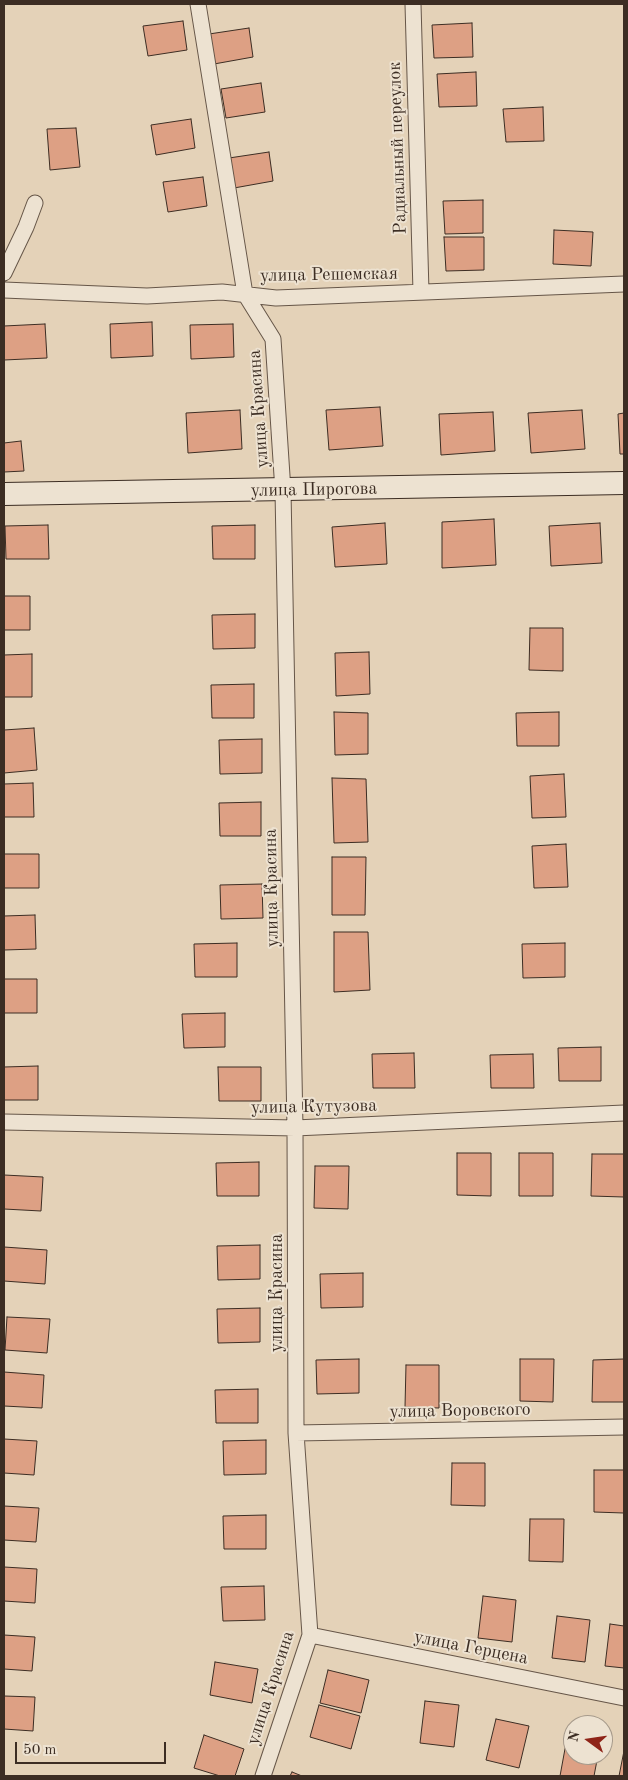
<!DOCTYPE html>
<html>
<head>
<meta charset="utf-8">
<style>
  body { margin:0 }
  #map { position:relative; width:628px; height:1780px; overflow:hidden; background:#e4d2b8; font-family:"Old Standard TT",serif }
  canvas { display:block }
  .frame { position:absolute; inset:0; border:5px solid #3c2d23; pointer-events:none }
  .north { position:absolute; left:563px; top:1715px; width:50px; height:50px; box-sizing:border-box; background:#ede2d1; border:1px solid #a69a8b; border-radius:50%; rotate:284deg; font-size:14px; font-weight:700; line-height:20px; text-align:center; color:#3c2d23 }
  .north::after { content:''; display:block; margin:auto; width:18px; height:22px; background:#8f2418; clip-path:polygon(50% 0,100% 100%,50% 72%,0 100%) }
  .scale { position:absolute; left:15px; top:1742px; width:151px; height:22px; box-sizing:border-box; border:2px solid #3c2d23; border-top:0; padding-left:6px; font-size:15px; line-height:18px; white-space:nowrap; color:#3c2d23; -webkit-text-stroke:4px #ede2d1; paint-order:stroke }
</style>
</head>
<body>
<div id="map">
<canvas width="628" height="1780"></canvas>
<div class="frame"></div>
<div class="north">N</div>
<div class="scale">50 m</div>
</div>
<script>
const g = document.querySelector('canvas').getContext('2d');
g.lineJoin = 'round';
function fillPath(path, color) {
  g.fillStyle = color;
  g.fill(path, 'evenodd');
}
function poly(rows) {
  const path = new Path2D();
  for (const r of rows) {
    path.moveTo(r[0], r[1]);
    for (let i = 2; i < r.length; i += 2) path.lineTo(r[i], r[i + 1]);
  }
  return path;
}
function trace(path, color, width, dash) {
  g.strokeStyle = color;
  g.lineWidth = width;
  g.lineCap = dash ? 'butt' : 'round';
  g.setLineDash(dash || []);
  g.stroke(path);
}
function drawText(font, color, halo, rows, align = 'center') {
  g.font = font + ' "Old Standard TT",serif';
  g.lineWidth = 4;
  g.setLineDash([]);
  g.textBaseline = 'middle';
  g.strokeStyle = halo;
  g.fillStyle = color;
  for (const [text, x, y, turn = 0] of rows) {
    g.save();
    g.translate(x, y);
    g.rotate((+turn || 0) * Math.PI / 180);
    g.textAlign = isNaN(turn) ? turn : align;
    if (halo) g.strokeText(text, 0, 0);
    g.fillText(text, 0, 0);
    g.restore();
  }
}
const building = poly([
  [183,21,187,50,148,56,143,26,183,21],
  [472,23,473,57,434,58,432,25,472,23],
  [249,28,253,57,214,64,209,34,249,28],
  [476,72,477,106,439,107,437,74,476,72],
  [261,83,265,112,226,118,221,89,261,83],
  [543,107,544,141,506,142,503,109,543,107],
  [191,119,195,148,156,155,151,125,191,119],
  [76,128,80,167,50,170,47,129,76,128],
  [269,152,273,181,234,188,229,158,269,152],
  [203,177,207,206,168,212,163,182,203,177],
  [483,200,483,233,445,234,443,201,483,200],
  [554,230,593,232,591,266,553,264,554,230],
  [444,237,484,237,484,270,446,271,444,237],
  [152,322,153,356,111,358,110,324,152,322],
  [45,324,47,358,4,360,4,326,45,324],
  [233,324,234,357,191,359,190,325,233,324],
  [380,407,383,446,329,450,326,410,380,407],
  [240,410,242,449,188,453,186,413,240,410],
  [582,410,585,449,531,453,528,413,582,410],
  [493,412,495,451,441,455,439,414,493,412],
  [624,413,624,454,620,454,618,414,624,413],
  [21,441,24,471,4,472,4,443,21,441],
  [494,519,496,565,442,568,442,522,494,519],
  [385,523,387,564,335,567,332,527,385,523],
  [600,523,602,563,551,566,549,526,600,523],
  [48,525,49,559,6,559,5,526,48,525],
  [255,525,255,559,213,559,212,526,255,525],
  [4,596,30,596,30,630,4,630,4,596],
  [255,614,255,648,213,649,212,615,255,614],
  [530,628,563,628,563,671,529,670,530,628],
  [369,652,370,694,336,696,335,653,369,652],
  [32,654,32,697,4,697,4,655,32,654],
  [254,684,254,718,212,718,211,685,254,684],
  [334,712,368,713,368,754,335,755,334,712],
  [559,712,559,746,517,746,516,713,559,712],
  [34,728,37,770,4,773,4,730,34,728],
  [262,739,262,773,220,774,219,740,262,739],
  [564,774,566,817,532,818,530,776,564,774],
  [332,778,366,779,368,842,334,843,332,778],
  [33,783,34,817,4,817,4,784,33,783],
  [261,802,261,836,220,836,219,803,261,802],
  [566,844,568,887,534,888,532,846,566,844],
  [4,854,39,854,39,888,4,888,4,854],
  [332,857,366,857,365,915,332,915,332,857],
  [262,884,263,918,221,919,220,885,262,884],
  [35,915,36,949,4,950,4,916,35,915],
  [334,932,368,932,370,990,334,992,334,932],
  [237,943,237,977,195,977,194,944,237,943],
  [565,943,565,977,523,978,522,944,565,943],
  [4,979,37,979,37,1013,4,1013,4,979],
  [225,1013,225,1047,184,1048,182,1014,225,1013],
  [601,1047,601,1081,559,1081,558,1048,601,1047],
  [414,1053,415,1088,373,1088,372,1054,414,1053],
  [533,1054,534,1088,491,1088,490,1055,533,1054],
  [38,1066,38,1100,4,1100,4,1067,38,1066],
  [218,1067,261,1067,261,1101,219,1101,218,1067],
  [457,1153,491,1153,491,1196,457,1195,457,1153],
  [519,1153,553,1153,553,1196,519,1196,519,1153],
  [592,1154,624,1154,624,1197,591,1196,592,1154],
  [259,1162,259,1196,217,1196,216,1163,259,1162],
  [315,1166,349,1166,348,1209,314,1208,315,1166],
  [4,1175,43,1177,41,1211,4,1209,4,1175],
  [260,1245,260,1279,218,1280,217,1246,260,1245],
  [4,1247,47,1250,45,1284,4,1281,4,1247],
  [363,1273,363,1307,321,1308,320,1274,363,1273],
  [260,1308,260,1342,218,1343,217,1309,260,1308],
  [7,1317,50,1319,47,1353,5,1350,7,1317],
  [359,1359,359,1393,317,1394,316,1360,359,1359],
  [520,1359,554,1359,553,1402,520,1401,520,1359],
  [624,1359,624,1402,592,1402,593,1360,624,1359],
  [406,1365,439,1365,439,1408,405,1407,406,1365],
  [4,1372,44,1375,42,1408,4,1406,4,1372],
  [258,1389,258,1423,216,1423,215,1390,258,1389],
  [4,1439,37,1441,34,1475,4,1473,4,1439],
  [266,1440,266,1474,224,1475,223,1441,266,1440],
  [452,1463,485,1463,485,1506,451,1505,452,1463],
  [594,1470,624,1470,624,1513,594,1512,594,1470],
  [4,1506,39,1508,36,1542,4,1540,4,1506],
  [266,1515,266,1549,224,1549,223,1516,266,1515],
  [530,1519,564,1519,563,1562,529,1561,530,1519],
  [4,1567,37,1569,35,1603,4,1601,4,1567],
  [264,1586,265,1620,223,1621,221,1587,264,1586],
  [483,1596,516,1600,512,1642,478,1638,483,1596],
  [557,1616,590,1620,585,1662,552,1658,557,1616],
  [610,1624,624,1626,624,1668,605,1666,610,1624],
  [4,1635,35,1637,32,1671,4,1669,4,1635],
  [215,1662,258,1669,252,1703,210,1695,215,1662],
  [328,1670,369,1680,361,1713,320,1703,328,1670],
  [4,1696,35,1697,33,1731,4,1729,4,1696],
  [425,1701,459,1705,454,1747,420,1743,425,1701],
  [319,1705,360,1716,351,1749,310,1737,319,1705],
  [496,1719,529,1726,519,1768,486,1760,496,1719],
  [204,1735,244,1749,235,1776,220,1776,194,1768,204,1735],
  [567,1738,573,1739,573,1755,598,1755,594,1776,560,1776,567,1738],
  [624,1751,624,1776,619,1776,624,1751],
  [292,1772,302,1776,290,1776,292,1772]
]);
const street = poly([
  [198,4,245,294,273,339,283,491,295,1128,296,1433,310,1635,263,1776],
  [413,4,421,292],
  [4,273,26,227,35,203],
  [4,290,147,296,222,292,276,298,624,284],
  [4,1122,295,1128,624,1113],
  [296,1433,624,1427],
  [310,1635,624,1698]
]);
const secondary = poly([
  [4,494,624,483]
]);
const streetNames = [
  ["Радиальный переулок",398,148,-92],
  ["улица Решемская",329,275,-1],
  ["улица Красина",259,409,-94],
  ["улица Пирогова",314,490,-1],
  ["улица Красина",272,888,-91],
  ["улица Кутузова",314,1107,-1],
  ["улица Красина",277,1293,-90],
  ["улица Воровского",460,1411,-1],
  ["улица Герцена",471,1648,11],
  ["улица Красина",271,1688,-72]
];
fillPath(building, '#dda084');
trace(building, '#3c2d23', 1);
trace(street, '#665648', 17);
trace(secondary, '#3c2d23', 24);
trace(street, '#ede2d1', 15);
trace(secondary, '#ede2d1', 22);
drawText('18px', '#3c2d23', '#ede2d1', streetNames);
</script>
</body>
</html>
